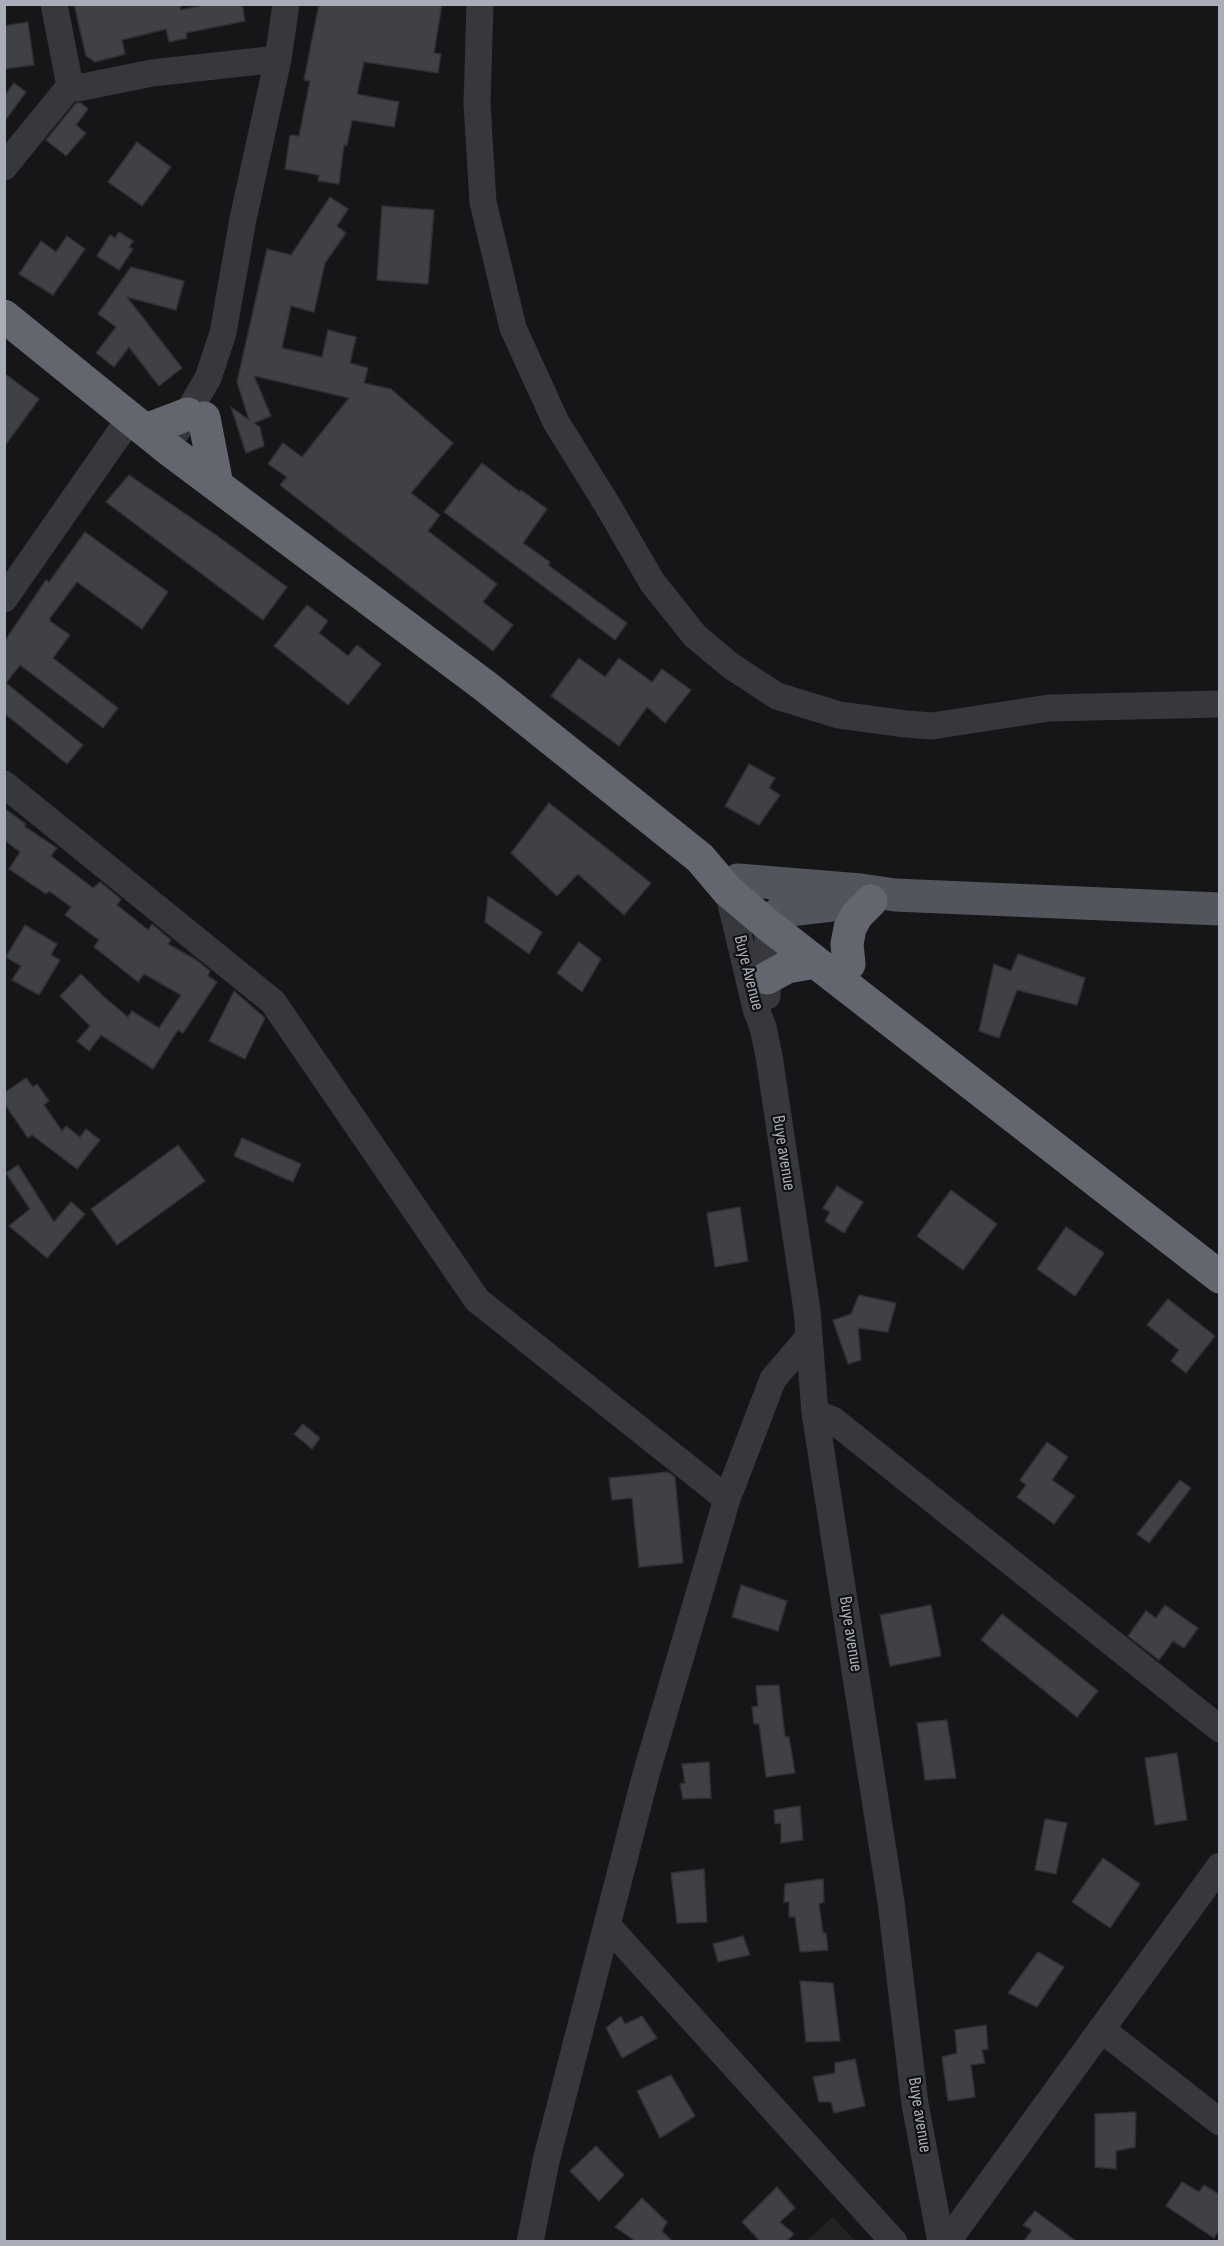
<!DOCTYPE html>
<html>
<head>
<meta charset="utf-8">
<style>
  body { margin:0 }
  #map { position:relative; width:1224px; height:2246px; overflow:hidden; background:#161618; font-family:"Sofia Sans Condensed",sans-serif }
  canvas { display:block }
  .frame { position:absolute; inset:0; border:6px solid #a8adb8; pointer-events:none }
</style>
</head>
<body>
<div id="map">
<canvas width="1224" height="2246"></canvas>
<div class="frame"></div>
</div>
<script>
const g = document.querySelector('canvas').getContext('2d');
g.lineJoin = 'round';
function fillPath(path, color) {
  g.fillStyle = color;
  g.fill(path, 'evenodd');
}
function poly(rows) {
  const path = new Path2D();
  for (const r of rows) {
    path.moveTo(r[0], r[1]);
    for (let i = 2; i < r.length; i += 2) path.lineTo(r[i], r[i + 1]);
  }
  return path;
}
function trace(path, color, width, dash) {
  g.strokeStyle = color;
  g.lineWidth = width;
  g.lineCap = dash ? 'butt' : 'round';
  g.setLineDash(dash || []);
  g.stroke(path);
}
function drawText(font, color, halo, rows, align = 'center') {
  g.font = font + ' "Sofia Sans Condensed",sans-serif';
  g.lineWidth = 4.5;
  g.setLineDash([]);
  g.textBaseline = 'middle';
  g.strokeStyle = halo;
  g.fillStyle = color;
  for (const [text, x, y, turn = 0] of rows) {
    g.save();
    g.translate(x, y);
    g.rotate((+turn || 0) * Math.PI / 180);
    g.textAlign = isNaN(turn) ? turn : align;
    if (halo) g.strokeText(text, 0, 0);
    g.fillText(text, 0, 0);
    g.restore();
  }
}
const built = poly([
  [833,2217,855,2241,806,2241]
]);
const building = poly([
  [74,4,180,4,181,10,210,4,242,4,245,21,186,33,187,38,169,42,166,29,122,40,125,54,95,62,86,56,74,4],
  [319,4,442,4,434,53,441,54,438,73,364,62,357,94,399,102,394,127,352,120,347,146,344,145,339,184,318,181,319,175,285,169,290,135,299,136,310,81,304,80,319,4],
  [28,22,34,65,4,69,4,26,28,22],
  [14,83,26,92,4,122,4,96,14,83],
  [76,103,81,103,88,109,76,125,86,133,66,156,46,140,76,103],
  [137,142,171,167,142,206,108,182,137,142],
  [330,197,348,209,337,226,346,233,325,263,314,312,291,306,282,348,322,357,328,330,356,337,350,363,368,368,364,383,391,389,453,443,411,493,440,515,428,531,497,584,483,602,513,625,493,651,280,485,287,477,268,464,283,443,302,457,349,398,254,376,271,416,254,423,260,427,264,446,246,453,231,407,249,420,237,382,267,249,291,255,330,197],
  [382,206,434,210,428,284,377,280,382,206],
  [119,232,133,241,129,247,133,249,119,270,97,256,110,235,115,238,119,232],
  [67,236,85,249,53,295,19,274,41,241,56,252,67,236],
  [131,267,184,281,176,310,127,297,182,368,159,386,129,347,114,367,96,353,116,327,98,314,131,267],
  [4,373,39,399,4,447,4,373],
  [482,463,520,492,521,490,547,509,523,543,550,562,548,565,627,623,615,640,444,512,482,463],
  [129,475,216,535,287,587,263,620,106,502,129,475],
  [85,532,168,592,142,629,77,582,50,618,50,621,70,635,53,658,118,708,103,728,20,665,6,683,83,745,67,764,4,713,4,642,46,580,49,582,85,532],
  [307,605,328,621,319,633,348,656,357,645,381,664,348,705,274,646,307,605],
  [579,658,605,677,619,658,652,682,662,669,691,690,665,723,647,707,619,746,551,696,579,658],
  [749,764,775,778,769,788,780,795,759,825,725,806,749,764],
  [549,803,651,883,624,915,578,874,557,896,511,853,549,803],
  [4,808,26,824,24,826,57,848,51,856,93,888,100,882,121,899,117,905,148,930,152,924,171,940,168,944,195,959,210,971,208,976,217,982,183,1033,178,1030,153,1069,101,1035,89,1051,77,1041,90,1026,60,996,81,974,104,997,128,1017,132,1011,159,1028,181,995,144,974,138,982,94,947,99,940,65,915,71,907,49,891,46,894,9,869,20,852,4,840,4,808],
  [488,896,542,932,529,954,485,922,488,896],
  [25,925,57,944,51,955,60,960,39,995,12,980,21,966,6,957,25,925],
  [579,942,601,959,582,992,557,973,579,942],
  [1018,954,1085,978,1077,1005,1017,990,999,1038,979,1031,994,964,1011,971,1018,954],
  [234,991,265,1018,245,1059,209,1041,234,991],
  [26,1078,33,1087,37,1084,49,1101,44,1105,62,1131,66,1126,80,1137,86,1129,100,1140,77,1169,32,1135,28,1138,4,1103,4,1093,26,1078],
  [242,1138,301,1164,293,1182,234,1156,242,1138],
  [178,1145,205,1181,117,1245,91,1209,178,1145],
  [18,1165,54,1222,71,1202,85,1214,47,1258,9,1226,30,1209,6,1173,18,1165],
  [837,1186,863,1202,844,1233,825,1221,830,1212,823,1208,837,1186],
  [951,1190,997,1224,963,1270,917,1236,951,1190],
  [740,1207,748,1261,715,1267,707,1213,740,1207],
  [1066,1227,1104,1253,1075,1296,1037,1269,1066,1227],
  [859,1295,896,1303,888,1332,858,1328,861,1360,848,1364,833,1320,851,1314,859,1295],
  [1168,1299,1215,1336,1186,1373,1171,1361,1179,1350,1147,1325,1168,1299],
  [303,1424,320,1438,312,1449,294,1434,303,1424],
  [1047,1442,1068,1457,1052,1480,1075,1496,1054,1524,1017,1497,1026,1485,1020,1480,1047,1442],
  [668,1472,675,1477,683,1563,639,1567,632,1498,612,1500,609,1478,668,1472],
  [1180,1480,1191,1488,1149,1543,1137,1534,1180,1480],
  [741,1585,787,1601,778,1631,732,1617,741,1585],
  [931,1605,941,1656,890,1666,880,1615,931,1605],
  [1165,1605,1198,1628,1184,1648,1173,1641,1159,1660,1128,1636,1146,1611,1156,1618,1165,1605],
  [1002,1614,1098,1691,1077,1717,981,1640,1002,1614],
  [779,1685,785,1737,789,1737,795,1773,766,1777,759,1724,754,1724,752,1707,758,1706,756,1686,779,1685],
  [947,1720,956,1778,925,1780,917,1723,947,1720],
  [1177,1753,1187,1820,1155,1825,1145,1758,1177,1753],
  [709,1762,711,1798,683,1799,680,1784,685,1783,682,1764,709,1762],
  [800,1806,803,1840,781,1843,781,1823,775,1824,774,1810,800,1806],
  [1045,1819,1067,1823,1056,1874,1035,1870,1045,1819],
  [1103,1858,1140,1884,1110,1928,1072,1902,1103,1858],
  [704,1869,707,1922,677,1923,671,1873,704,1869],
  [823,1879,824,1902,819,1904,823,1933,826,1933,828,1950,800,1952,795,1917,789,1917,789,1902,784,1902,785,1884,823,1879],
  [743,1936,750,1955,718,1962,713,1944,743,1936],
  [1038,1952,1064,1967,1037,2007,1008,1993,1038,1952],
  [800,1981,833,1983,840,2041,806,2042,800,1981],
  [621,2016,625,2024,642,2016,657,2038,622,2058,606,2028,621,2016],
  [986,2025,988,2049,982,2050,985,2063,971,2065,975,2097,948,2101,942,2057,957,2053,955,2030,986,2025],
  [855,2059,865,2106,834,2113,831,2102,819,2102,813,2077,835,2073,835,2063,855,2059],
  [671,2075,695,2116,660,2138,637,2091,671,2075],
  [1136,2112,1135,2147,1116,2151,1116,2169,1095,2167,1095,2114,1136,2112],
  [596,2146,624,2175,599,2201,570,2171,596,2146],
  [1182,2182,1199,2192,1204,2185,1220,2195,1220,2229,1214,2238,1166,2206,1182,2182],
  [777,2187,795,2208,780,2222,794,2234,787,2241,760,2241,742,2222,777,2187],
  [642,2198,667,2222,662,2231,672,2241,635,2241,615,2227,642,2198],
  [1035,2211,1076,2241,1024,2241,1032,2230,1023,2225,1035,2211]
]);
const minor = poly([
  [54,4,70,86,78,88,152,73,278,59],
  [480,4,477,104,483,202,513,328,556,422,608,506,652,582,695,636,731,666,777,696,839,715,906,724,932,726,1049,708,1220,704],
  [4,167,70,86],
  [177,431,208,378,223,333,243,219,278,59,286,4],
  [4,599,131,417],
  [4,784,273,1002,477,1300,727,1499],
  [728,891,756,1009,763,1027,769,1056,807,1310,815,1413,891,1902,915,2104,941,2242],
  [767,996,768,925],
  [815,1413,833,1420,1220,1729],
  [607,1925,894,2242],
  [1101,2029,1220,2122],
  [530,2242,546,2161,646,1774,727,1499,773,1379,809,1337],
  [947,2242,1220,1866]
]);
const major = poly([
  [728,891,738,880,861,890,895,895,1220,909],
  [768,925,781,911,849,903]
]);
const highway = poly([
  [4,316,167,448,485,686,700,858,728,891,768,925,1220,1277],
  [204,418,217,485],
  [146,430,188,414],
  [849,964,847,944,850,928,857,915,871,901],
  [767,978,787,967,815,962]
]);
const streetNames = [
  ["Buye Avenue",748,973,76],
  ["Buye avenue",783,1153,81],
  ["Buye avenue",850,1634,81],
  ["Buye avenue",919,2115,81]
];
fillPath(built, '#222225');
fillPath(building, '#404145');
trace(building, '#303034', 1.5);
trace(minor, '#37383d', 27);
trace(major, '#53555c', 33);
trace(highway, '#63666e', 33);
drawText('18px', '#a8adb8', '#111113', streetNames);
</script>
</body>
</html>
